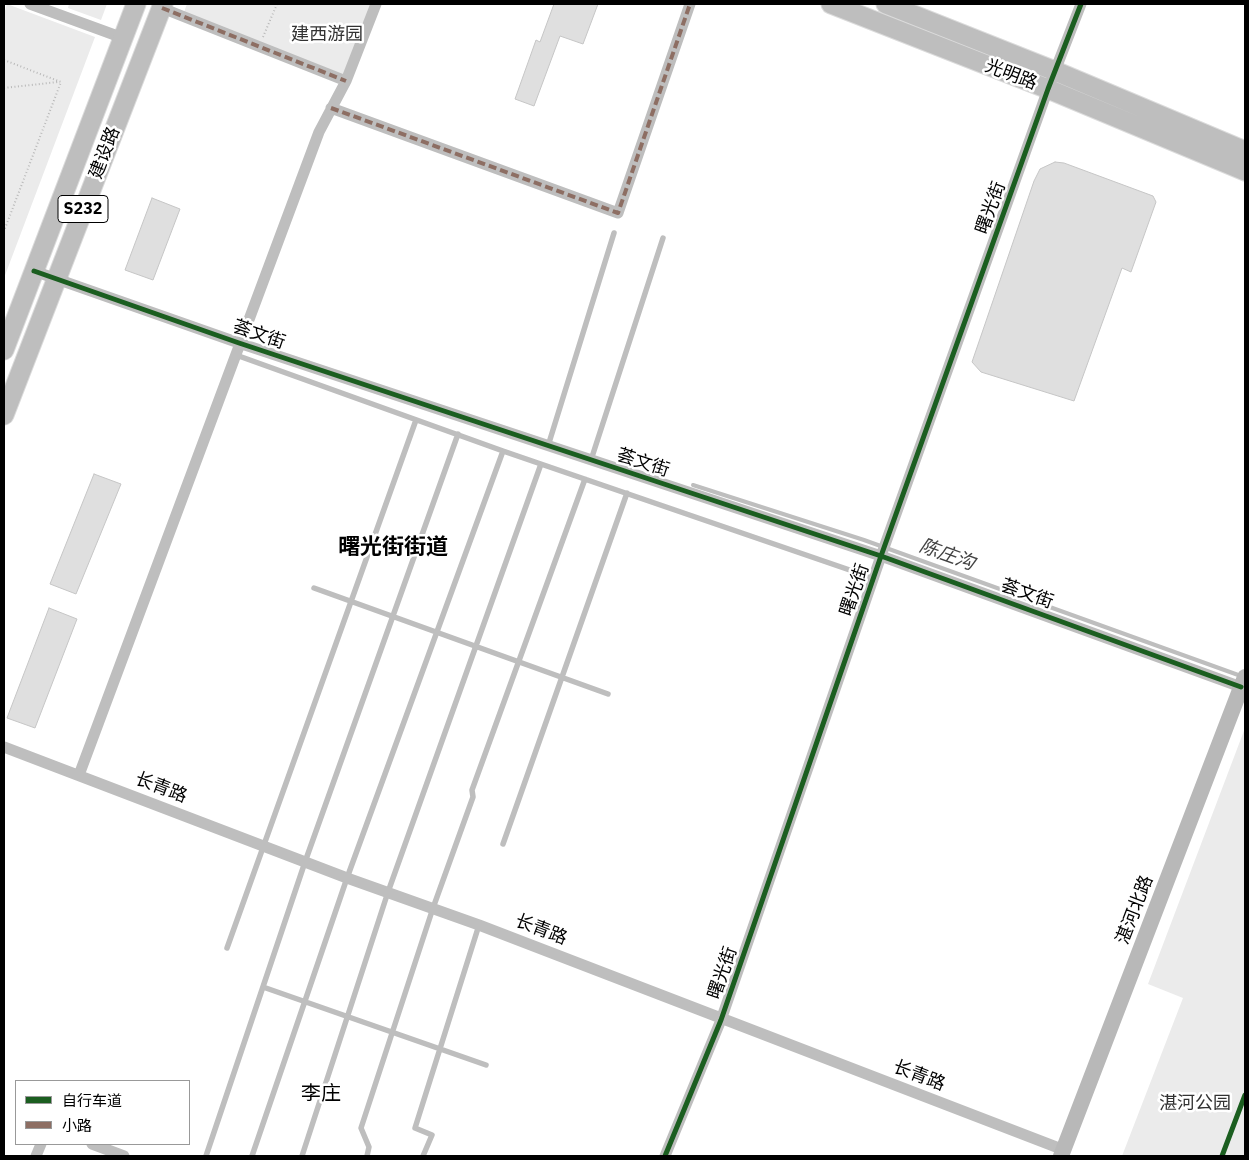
<!DOCTYPE html>
<html>
<head>
<meta charset="utf-8">
<style>
  body { margin:0 }
  #map { position:relative; width:1249px; height:1160px; overflow:hidden; background:#fff; font-family:"IBM Plex Sans","Noto Sans SC",sans-serif }
  canvas { display:block }
  .frame { position:absolute; inset:0; border:5px solid #000; pointer-events:none }
  .legend { position:absolute; left:15px; top:1080px; width:175px; height:65px; box-sizing:border-box; background:#fff; border:1px solid #999; margin:0; padding:6px 9px; list-style:none; font-size:15px; color:#000 }
  .legend li { display:flex; align-items:center; gap:10px; height:25px }
  .legend b { width:25px; border:1px solid #999 }
</style>
</head>
<body>
<div id="map">
<canvas width="1249" height="1160"></canvas>
<div class="frame"></div>
<ul class="legend">
<li><b style="height:6px;background:#1b5e20"></b>自行车道</li>
<li><b style="height:6px;background:#8d6e63"></b>小路</li>
</ul>
</div>
<script>
const g = document.querySelector('canvas').getContext('2d');
g.lineJoin = 'round';
function fillPath(path, color) {
  g.fillStyle = color;
  g.fill(path, 'evenodd');
}
function poly(rows) {
  const path = new Path2D();
  for (const r of rows) {
    path.moveTo(r[0], r[1]);
    for (let i = 2; i < r.length; i += 2) path.lineTo(r[i], r[i + 1]);
  }
  return path;
}
function trace(path, color, width, dash) {
  g.strokeStyle = color;
  g.lineWidth = width;
  g.lineCap = dash ? 'butt' : 'round';
  g.setLineDash(dash || []);
  g.stroke(path);
}
function drawText(font, color, halo, rows, align = 'center') {
  g.font = font + ' "IBM Plex Sans","Noto Sans SC",sans-serif';
  g.lineWidth = 5;
  g.setLineDash([]);
  g.textBaseline = 'middle';
  g.strokeStyle = halo;
  g.fillStyle = color;
  for (const [text, x, y, turn = 0] of rows) {
    g.save();
    g.translate(x, y);
    g.rotate((+turn || 0) * Math.PI / 180);
    g.textAlign = isNaN(turn) ? turn : align;
    if (halo) g.strokeText(text, 0, 0);
    g.fillText(text, 0, 0);
    g.restore();
  }
}
const green = poly([
  [7,4,95,37,4,278,4,14],
  [69,4,107,4,101,20,68,8],
  [187,4,373,4,344,75,184,12],
  [1245,728,1245,1156,1122,1156,1183,998,1148,984]
]);
const stream = poly([
  [693,485,864,540,1241,676]
]);
const building = poly([
  [554,4,598,4,583,44,560,36,534,106,515,99,536,40,540,42,554,4],
  [1055,162,1064,163,1153,196,1156,202,1131,272,1122,268,1074,401,981,372,972,362,1034,181,1040,169,1055,162],
  [152,198,180,209,153,280,125,270,152,198],
  [94,474,121,484,76,594,50,584,94,474],
  [49,608,77,619,35,728,7,718,49,608]
]);
const path = poly([
  [263,37,277,4],
  [4,60,61,82,4,231],
  [4,88,58,82]
]);
const lane = poly([
  [236,355,503,451,873,578],
  [548,446,614,233],
  [591,460,663,238],
  [314,588,608,694],
  [503,844,627,493],
  [227,948,416,420],
  [263,987,486,1065],
  [206,1156,305,862,458,434],
  [252,1156,347,878,503,451],
  [302,1156,388,892,541,464],
  [367,1156,369,1147,361,1128,433,908,473,797,472,790,585,479],
  [423,1156,432,1135,415,1128,479,925]
]);
const street = poly([
  [30,4,123,38],
  [162,8,346,81],
  [331,108,618,213,690,4],
  [34,271,239,343,881,556,1241,687],
  [4,747,347,878,479,925,1064,1150],
  [79,775,319,132,346,81,376,4],
  [92,1144,124,1156],
  [36,1156,41,1144],
  [665,1156,721,1020,881,556,1048,89,1081,4]
]);
const secondary = poly([
  [1061,1156,1245,677]
]);
const primary = poly([
  [831,4,1048,89,1245,171],
  [886,4,1055,71,1245,151],
  [4,350,136,4],
  [4,415,163,4]
]);
const quiet = poly([
  [162,8,346,81],
  [331,108,618,213,690,4]
]);
const cycleway = poly([
  [34,271,239,343,881,556,1241,687],
  [665,1156,721,1020,881,556,1048,89,1081,4],
  [1222,1156,1245,1095]
]);
const shields = [
  [83,209,50]
];
const shieldNames = [
  ["S232",83,209]
];
const parkNames = [
  ["建西游园",327,35],
  ["湛河公园",1195,1104]
];
const streetNames = [
  ["光明路",1011,75,21],
  ["建设路",105,153,-69],
  ["曙光街",991,208,-70],
  ["荟文街",259,335,19],
  ["荟文街",643,463,18],
  ["曙光街",855,590,-71],
  ["荟文街",1027,594,20],
  ["长青路",161,788,21],
  ["湛河北路",1135,910,-69],
  ["长青路",541,930,21],
  ["曙光街",723,973,-71],
  ["长青路",919,1076,21]
];
const waterNames = [
  ["陈庄沟",947,555,20]
];
const quarterNames = [
  ["李庄",321,1094]
];
const districtNames = [
  ["曙光街街道",393,548]
];
fillPath(green, '#ebebeb');
trace(stream, '#bebebe', 4);
fillPath(building, '#dfdfdf');
trace(building, '#c6c6c6', 1);
trace(primary, '#dbdbdb', 21);
trace(path, '#b9b9b9', 2, [1, 2.5]);
trace(lane, '#bebebe', 5.5);
trace(street, '#bebebe', 11);
trace(secondary, '#b8b8b8', 16);
trace(primary, '#bebebe', 19);
trace(quiet, '#8d6e63', 4, [8, 4]);
trace(cycleway, '#1b5e20', 5);
for (const [x, y, w] of shields) {
  const box = new Path2D();
  box.roundRect(x - w / 2, y - 13.5, w, 27, 4);
  g.fillStyle = '#fff';
  g.fill(box);
  trace(box, '#000', 1);
}
drawText('bold 16px', '#000', null, shieldNames);
drawText('18px', '#323232', '#fff', parkNames);
drawText('18px', '#000', '#fff', streetNames);
drawText('italic 19px', '#434343', '#fff', waterNames);
drawText('20px', '#000', '#fff', quarterNames);
drawText('bold 22px', '#000', '#fff', districtNames);
</script>
</body>
</html>
